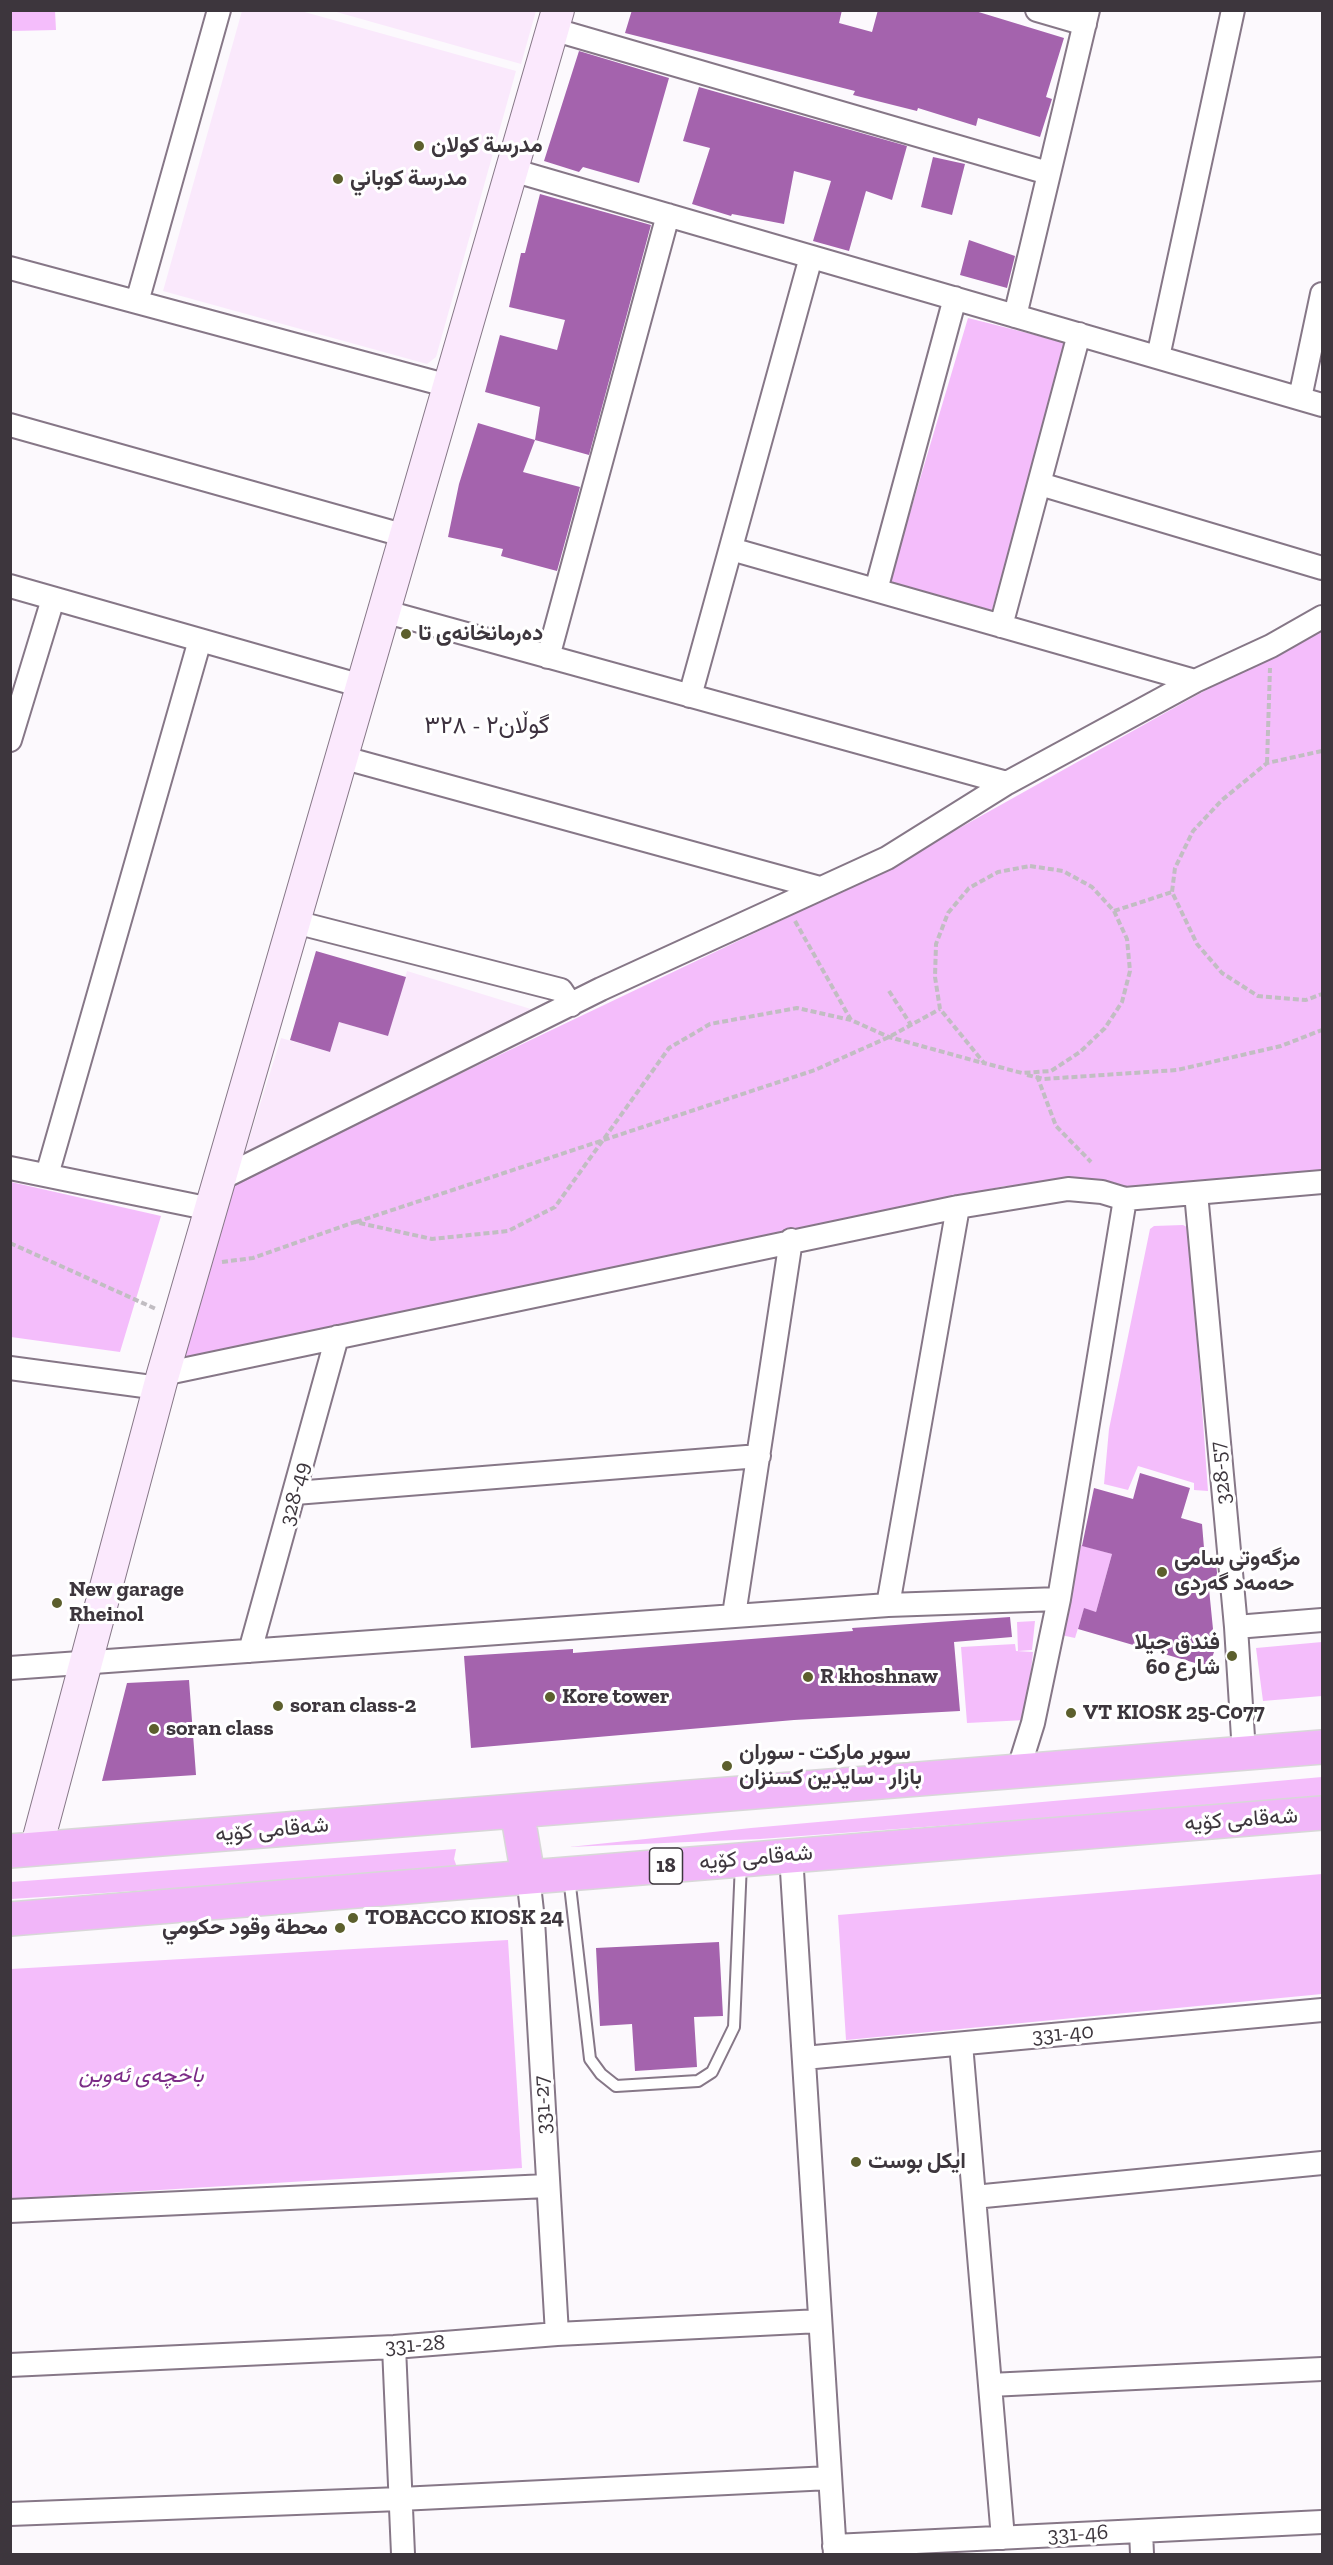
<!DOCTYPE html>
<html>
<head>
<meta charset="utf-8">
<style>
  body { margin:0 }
  #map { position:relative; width:1333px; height:2565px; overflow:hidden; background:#fcf9fd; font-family:"Zilla Slab",serif }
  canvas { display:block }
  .frame { position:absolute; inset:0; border:12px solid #3d363d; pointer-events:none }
</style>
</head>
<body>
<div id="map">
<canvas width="1333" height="2565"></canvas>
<div class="frame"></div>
</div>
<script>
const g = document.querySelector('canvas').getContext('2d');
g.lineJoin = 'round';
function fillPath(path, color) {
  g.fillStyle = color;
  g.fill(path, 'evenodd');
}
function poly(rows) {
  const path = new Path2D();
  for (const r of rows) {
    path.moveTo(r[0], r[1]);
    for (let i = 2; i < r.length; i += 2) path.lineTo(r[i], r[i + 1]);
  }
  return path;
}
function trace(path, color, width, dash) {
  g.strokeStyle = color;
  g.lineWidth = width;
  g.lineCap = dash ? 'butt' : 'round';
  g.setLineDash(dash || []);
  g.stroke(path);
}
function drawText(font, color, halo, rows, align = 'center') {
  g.font = font + ' "Zilla Slab",Vazirmatn,serif';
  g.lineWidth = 6;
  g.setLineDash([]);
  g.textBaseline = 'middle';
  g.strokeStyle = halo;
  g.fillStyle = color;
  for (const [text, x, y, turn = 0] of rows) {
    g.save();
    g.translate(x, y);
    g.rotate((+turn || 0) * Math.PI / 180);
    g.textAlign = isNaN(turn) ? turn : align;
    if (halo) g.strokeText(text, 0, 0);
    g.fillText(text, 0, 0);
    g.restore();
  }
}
const built = poly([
  [242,11,301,11,516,71,436,357,427,364,163,291],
  [333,11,536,11,521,64],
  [407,971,534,1010,245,1152,281,1038,330,1052,339,1022,388,1036]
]);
const green = poly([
  [10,11,55,11,56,30,11,31],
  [968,318,1067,343,992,610,889,583],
  [1322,625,1322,1175,1118,1200,1098,1183,1005,1186,176,1359,225,1186,872,877],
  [11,1182,161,1216,120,1352,11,1337],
  [1183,1225,1189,1228,1208,1491,1194,1490,1194,1483,1138,1466,1128,1490,1104,1484,1109,1429,1150,1229,1154,1226],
  [1077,1544,1112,1554,1096,1612,1084,1609,1075,1638,1061,1635],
  [1035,1621,1032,1650,1018,1651,1017,1622],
  [1322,1642,1322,1696,1263,1701,1256,1648],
  [1015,1644,1016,1651,1033,1652,1026,1720,967,1723,961,1647],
  [1322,1777,1322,1798,760,1839,569,1847,751,1828],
  [456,1849,454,1859,458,1870,11,1899,11,1882],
  [1322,1874,1322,1994,846,2040,838,1915],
  [508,1940,522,2168,11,2199,11,1969]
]);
const building = poly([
  [632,10,842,10,839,23,872,32,878,10,972,10,1064,38,1046,97,1052,99,1040,137,978,118,976,126,918,108,917,111,853,95,855,91,625,33],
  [579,51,669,78,639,183,583,167,579,172,544,161],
  [699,87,907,146,892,200,866,191,849,251,813,241,831,181,794,171,784,224,732,214,731,216,692,204,710,148,683,141],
  [933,157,965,164,952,215,921,207],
  [540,194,651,225,589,455,535,440,540,407,485,392,500,335,557,350,565,320,509,307,521,253,525,253],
  [969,240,1015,256,1007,288,960,275],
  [478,423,535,440,523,472,580,487,557,571,501,556,503,549,448,537,459,484],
  [316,951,406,977,388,1036,339,1022,330,1052,290,1040],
  [1140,1473,1190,1488,1181,1518,1202,1524,1205,1560,1216,1563,1218,1582,1209,1589,1215,1649,1209,1667,1078,1629,1084,1608,1096,1612,1112,1554,1082,1546,1094,1488,1133,1499],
  [1010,1617,1012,1637,954,1642,960,1711,794,1720,471,1748,464,1656,573,1649,573,1653,853,1631,852,1628],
  [189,1680,196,1775,102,1781,127,1683],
  [719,1942,723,2016,694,2017,697,2067,635,2071,632,2024,600,2026,596,1948]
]);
const path = poly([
  [1322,751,1267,763,1222,800,1193,831,1175,868,1172,892,1197,944,1222,973,1258,996,1306,1000,1322,994],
  [1267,763,1270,668],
  [1030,866,1063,871,1092,887,1114,911,1127,939,1130,971,1122,1002,1105,1028,1080,1052,1051,1071,1022,1073,984,1063,940,1009,935,977,936,944,948,913,969,888,998,872,1030,866],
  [1114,911,1172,892],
  [795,921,851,1020,889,1037,983,1063],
  [889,991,911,1025],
  [1027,1075,1044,1079,1177,1070,1281,1046,1322,1030],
  [1037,1076,1056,1126,1091,1162],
  [356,1222,815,1070,889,1037,940,1009],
  [10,1243,156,1309],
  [222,1262,253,1258,355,1222,432,1239,508,1231,555,1207,669,1048,710,1024,797,1008,851,1020]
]);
const lane = poly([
  [569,1877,590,2059,601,2074,616,2086,698,2081,712,2072,734,2027,741,1863]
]);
const street = poly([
  [1037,10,1085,24],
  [552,29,1048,173],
  [512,170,1322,405],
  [10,268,449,386],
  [137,302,219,10],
  [1015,316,1088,10],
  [1158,357,1233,10],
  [1300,398,1322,294],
  [10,425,406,536],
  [1040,484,1322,568],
  [731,549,1195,681],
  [10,586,362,686],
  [876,590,955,298],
  [383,611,1007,783],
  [1001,626,1079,334],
  [548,657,668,215],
  [690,696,811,257],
  [10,740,53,599],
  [341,757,820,888],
  [295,922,561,990,571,1005],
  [10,1168,211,1209],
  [47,1175,200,640],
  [220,1179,601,989,887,858,1007,783,1195,681,1271,646,1322,617],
  [1196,1193,1236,1627,1244,1753],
  [10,1368,159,1388],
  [163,1374,958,1207,1068,1189,1102,1192,1125,1199,1322,1182],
  [295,1493,759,1456],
  [888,1605,958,1207],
  [734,1615,791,1240],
  [1236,1627,1322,1620],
  [250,1651,337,1337],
  [10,1668,888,1605,1059,1599],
  [1018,1771,1033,1723,1059,1599,1125,1199],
  [791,1855,835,2554],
  [528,1876,533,1920,557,2334],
  [961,2044,1003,2538],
  [804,2058,1322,2010],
  [974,2197,1322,2163],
  [10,2211,547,2186],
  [394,2347,403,2554],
  [10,2365,394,2347,557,2334,820,2321],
  [990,2385,1322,2369],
  [10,2514,400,2499,830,2478],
  [1141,2531,1142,2554],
  [834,2546,1322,2522]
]);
const secondary = poly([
  [36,1849,163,1374,558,10]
]);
const highway = poly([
  [517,1811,528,1876],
  [10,1851,1322,1747],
  [10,1919,1322,1813]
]);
const markers = [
  [419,146,6,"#5c5f2d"],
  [338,179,6,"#5c5f2d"],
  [406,634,6,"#5c5f2d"],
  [1162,1572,6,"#5c5f2d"],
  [57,1603,6,"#5c5f2d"],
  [1232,1656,6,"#5c5f2d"],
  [808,1677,6,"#5c5f2d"],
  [550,1697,6,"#5c5f2d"],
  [278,1706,6,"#5c5f2d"],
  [1071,1713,6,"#5c5f2d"],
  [154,1729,6,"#5c5f2d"],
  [727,1766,6,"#5c5f2d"],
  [353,1918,6,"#5c5f2d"],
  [340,1928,6,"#5c5f2d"],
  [856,2162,6,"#5c5f2d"]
];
const shields = [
  [666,1866,33]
];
const shieldNames = [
  ["18",666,1866]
];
const poiNames = [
  ["مدرسة كولان",431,146],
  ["مدرسة كوباني",350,179],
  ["دەرمانخانەی تا",418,634],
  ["مزگەوتی سامی",1174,1559],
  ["حەمەد گەردی",1174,1584],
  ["New garage",69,1590],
  ["Rheinol",69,1615],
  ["فندق جيلا",1220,1643,"right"],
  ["شارع 60",1220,1668,"right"],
  ["R khoshnaw",820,1677],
  ["Kore tower",562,1697],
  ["soran class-2",290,1706],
  ["VT KIOSK 25-C077",1083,1713],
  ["soran class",166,1729],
  ["سوبر ماركت - سوران",739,1753],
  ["بازار - سايدين كسنزان",739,1778],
  ["TOBACCO KIOSK 24",365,1918],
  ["محطة وقود حكومي",328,1928,"right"],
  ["ايكل بوست",868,2162]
];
const streetNames = [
  ["328-57",1221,1473,-96],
  ["328-49",295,1494,-75],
  ["شەقامی کۆیە",1241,1820,-4],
  ["شەقامی کۆیە",272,1830,-5],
  ["شەقامی کۆیە",756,1858,-5],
  ["331-40",1063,2034,-5],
  ["331-27",543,2105,-93],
  ["331-28",415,2345,-4],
  ["331-46",1078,2534,-3]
];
const parkNames = [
  ["باخچەی ئەوین",141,2076]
];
const neighbourhoodNames = [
  ["گوڵان٢ - ٣٢٨",487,726]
];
fillPath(built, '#fae9fc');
fillPath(green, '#f4bdfb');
fillPath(building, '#a463ad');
trace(lane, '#867787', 14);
trace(street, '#867787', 26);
trace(secondary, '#867787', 34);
trace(highway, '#d8d7d8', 36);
trace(path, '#c1bdc2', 4, [6, 3]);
trace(lane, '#fff', 10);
trace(street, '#fff', 22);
trace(secondary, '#fbe9fd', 32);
trace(highway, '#f1b6f9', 33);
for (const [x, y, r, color] of markers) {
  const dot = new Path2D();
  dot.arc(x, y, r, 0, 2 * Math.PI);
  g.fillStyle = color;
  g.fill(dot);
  trace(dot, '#fff', 2);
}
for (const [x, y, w] of shields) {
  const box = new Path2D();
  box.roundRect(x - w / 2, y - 18, w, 36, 4.5);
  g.fillStyle = '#fff';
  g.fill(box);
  trace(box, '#3d363d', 1.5);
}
drawText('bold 21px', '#3d363d', null, shieldNames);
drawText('bold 22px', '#3d363d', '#fff', poiNames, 'left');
drawText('22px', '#3d363d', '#fff', streetNames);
drawText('italic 22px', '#7c2c87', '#fff', parkNames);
drawText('24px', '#3d313f', '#fff', neighbourhoodNames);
</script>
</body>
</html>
